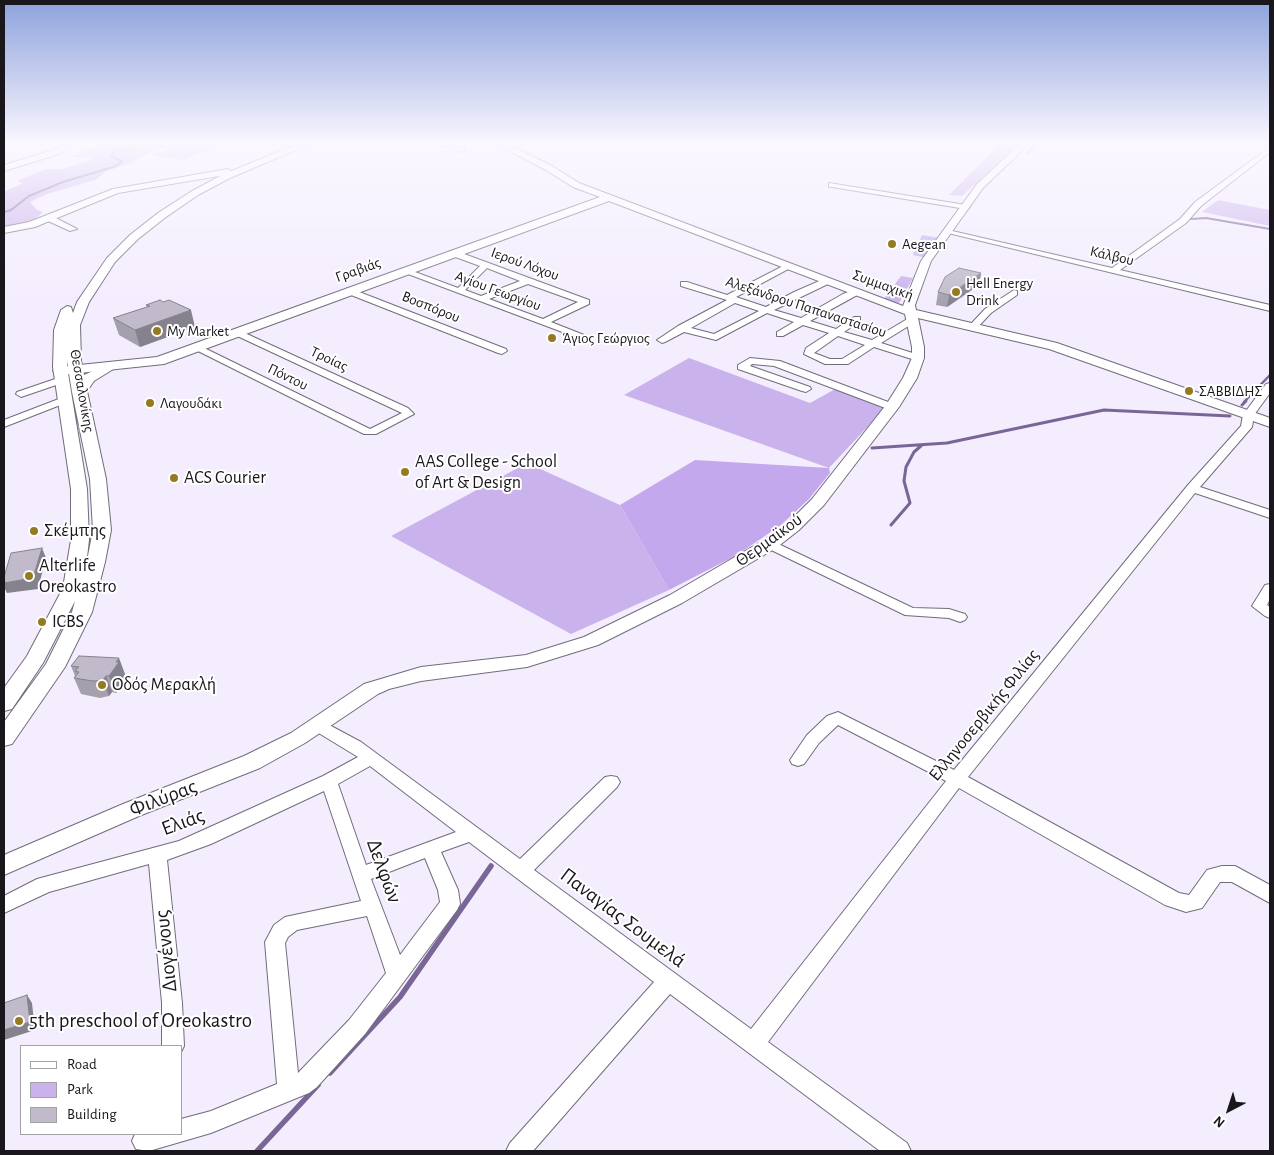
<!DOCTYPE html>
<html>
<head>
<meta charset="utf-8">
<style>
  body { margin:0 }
  #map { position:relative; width:1274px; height:1155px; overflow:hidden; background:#f4edfe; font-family:"Alegreya Sans",sans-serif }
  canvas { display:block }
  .frame { position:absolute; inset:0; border:5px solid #19161c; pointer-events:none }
  .legend { position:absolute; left:20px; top:1045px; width:162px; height:90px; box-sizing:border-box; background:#fff; border:1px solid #a3a2a4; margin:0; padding:6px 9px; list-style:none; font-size:15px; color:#19161c }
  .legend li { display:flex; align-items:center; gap:10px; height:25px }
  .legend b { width:25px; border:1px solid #a3a2a4 }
  .north { position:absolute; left:1204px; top:1085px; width:50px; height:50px; -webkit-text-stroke:4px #fff; paint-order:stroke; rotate:220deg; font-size:14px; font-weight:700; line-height:20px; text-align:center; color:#19161c }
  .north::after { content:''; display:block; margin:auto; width:18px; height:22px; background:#19161c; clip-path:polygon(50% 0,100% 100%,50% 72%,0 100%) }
</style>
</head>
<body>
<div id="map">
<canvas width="1274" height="1155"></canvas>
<div class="frame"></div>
<ul class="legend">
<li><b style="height:6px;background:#fff"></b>Road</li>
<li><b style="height:14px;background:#cab3ec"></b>Park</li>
<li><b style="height:14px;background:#c0baca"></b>Building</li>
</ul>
<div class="north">N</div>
</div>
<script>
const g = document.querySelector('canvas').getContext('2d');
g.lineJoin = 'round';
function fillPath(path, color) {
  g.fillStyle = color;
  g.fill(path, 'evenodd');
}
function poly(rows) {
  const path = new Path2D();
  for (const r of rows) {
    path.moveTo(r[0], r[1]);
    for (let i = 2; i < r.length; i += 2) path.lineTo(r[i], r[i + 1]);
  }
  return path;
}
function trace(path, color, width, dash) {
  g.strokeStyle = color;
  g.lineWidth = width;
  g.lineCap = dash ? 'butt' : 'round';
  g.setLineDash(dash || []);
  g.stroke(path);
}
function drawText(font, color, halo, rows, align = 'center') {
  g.font = font + ' "Alegreya Sans",sans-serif';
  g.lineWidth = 4;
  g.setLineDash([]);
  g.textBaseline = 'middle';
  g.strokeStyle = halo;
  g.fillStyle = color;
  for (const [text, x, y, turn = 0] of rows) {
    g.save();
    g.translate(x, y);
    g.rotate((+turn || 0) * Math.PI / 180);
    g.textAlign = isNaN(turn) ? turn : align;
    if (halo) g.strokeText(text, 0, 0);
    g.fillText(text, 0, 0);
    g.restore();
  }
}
const green = poly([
  [106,143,225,143,183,160,152,155,179,145,156,149,129,164,107,171,95,180,47,194,30,202,37,210,43,212,34,220,4,227,4,192,23,183,17,181,46,169,63,169,91,160,89,157,69,157],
  [1001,143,1019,143,962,196,949,195],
  [1218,200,1270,210,1270,226,1202,212],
  [922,235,940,238,927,258,913,255],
  [901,276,913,278,899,303,884,299],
  [689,358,810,403,837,388,886,407,829,468,624,395],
  [527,463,620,505,669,590,571,634,391,536]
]);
const forest = poly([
  [695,460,829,468,830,473,809,499,781,525,737,555,669,590,620,505]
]);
const streamFar3 = poly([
  [1028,153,1036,143],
  [4,212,11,210,29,196,63,182,116,166,122,161,111,156,114,152,144,143],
  [1191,219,1206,218,1270,229]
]);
const streamFar2 = poly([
  [1244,402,1270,375]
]);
const streamFar1 = poly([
  [1242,405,1246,401],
  [872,448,947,443,1104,410,1230,416],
  [891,525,910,503,904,481,906,467,914,452,922,445]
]);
const stream = poly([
  [330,1073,400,997,491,866],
  [257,1151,318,1085]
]);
const minor = poly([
  [435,143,446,143,465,150,462,152,435,143],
  [1270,147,1270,152,1201,206,1186,223,1120,270,1270,305,1270,311,944,232,948,230,1112,268,1180,219,1195,202,1270,147],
  [829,183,966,205,970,207,966,209,832,187,829,187,829,183],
  [46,216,52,216,77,229,70,231,46,220,46,216],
  [450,251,456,251,589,300,589,304,551,322,589,337,587,339,581,339,400,271,407,269,458,288,480,266,450,255,450,251],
  [487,268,520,281,481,296,465,290,487,268],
  [528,284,578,302,543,319,489,299,528,284],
  [785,265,792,267,736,297,766,307,794,292,824,279,830,279,830,283,774,310,801,318,843,294,856,289,859,290,859,294,810,321,836,329,854,317,860,317,860,321,844,332,872,340,909,318,915,318,915,322,881,343,922,356,923,358,918,361,874,347,848,364,825,364,804,354,806,348,829,333,803,325,783,336,777,336,777,332,794,322,767,313,716,340,684,332,665,342,662,343,657,340,678,326,727,300,681,286,681,282,687,282,727,295,785,265],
  [735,303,759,311,714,334,691,328,735,303],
  [838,336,865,345,842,359,830,359,814,353,838,336],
  [349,288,506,349,507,351,502,354,498,353,346,293,346,289,349,288],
  [1014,290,1017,291,1017,295,991,313,975,330,969,330,969,326,985,309,1014,290],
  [236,329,408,408,414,414,376,434,364,434,190,347,195,344,198,345,370,429,402,413,233,334,231,332,236,329],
  [750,358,780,361,896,405,897,407,896,409,888,409,774,366,752,364,750,366,810,387,811,389,806,392,802,391,738,369,738,365,750,358],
  [61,377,66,380,65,382,21,397,16,394,17,392,61,377],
  [1270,383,1270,393,1254,415,1252,427,1200,487,1270,510,1270,518,1195,493,968,777,1179,893,1189,895,1207,870,1222,866,1235,866,1270,885,1270,903,1232,882,1220,882,1202,908,1186,912,1165,905,959,788,768,1042,907,1143,911,1151,880,1151,670,994,533,1151,506,1151,510,1143,654,982,469,842,441,852,458,890,460,904,457,910,365,1034,317,1087,309,1093,211,1133,149,1151,136,1149,132,1141,135,1134,181,1134,181,1119,211,1111,277,1084,265,942,274,925,285,917,361,901,324,791,211,844,167,860,182,1003,184,1046,181,1052,181,1046,162,1046,162,1003,149,864,49,892,4,913,4,896,37,879,179,841,323,776,358,757,312,729,310,725,312,721,318,719,361,742,520,859,605,777,611,776,617,777,620,782,617,787,534,870,751,1029,946,781,838,725,819,743,804,764,798,766,792,764,790,760,807,735,827,716,838,712,954,770,1188,485,1241,426,1243,415,1266,384,1270,383],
  [370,766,456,832,366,865,338,784,370,766],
  [425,858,438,890,440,902,400,955,371,879,425,858],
  [367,916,386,973,349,1020,298,1073,285,943,288,937,297,930,367,916],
  [64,397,69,400,68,402,4,427,4,420,64,397],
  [770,540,913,608,949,609,965,614,967,617,965,620,960,622,949,618,905,615,765,547,763,544,770,540],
  [1270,584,1270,599,1267,605,1270,607,1270,618,1265,616,1252,606,1265,585,1270,584]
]);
const tertiary = poly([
  [66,143,76,143,59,154,4,171,4,165,53,150,66,143],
  [494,143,505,143,552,166,579,183,903,306,921,261,977,184,1021,143,1030,143,983,188,931,261,915,305,916,310,1057,343,1270,418,1270,427,1049,349,918,318,924,347,924,358,917,378,899,407,824,505,799,530,776,548,682,603,598,645,527,667,421,681,389,689,378,694,305,743,260,768,139,816,4,875,4,855,123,804,244,756,291,733,364,684,421,667,526,655,584,637,670,595,764,540,787,524,812,499,886,405,903,378,912,358,912,347,905,314,609,201,164,364,60,375,53,371,60,367,157,357,600,197,573,187,546,170,494,143],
  [228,169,232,172,231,174,118,193,35,227,4,233,4,227,29,222,113,189,228,169]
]);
const secondary = poly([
  [300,143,312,143,230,178,198,195,166,217,138,239,115,262,89,302,80,325,81,361,84,375,108,364,115,368,94,381,87,391,106,479,111,530,105,562,92,612,65,667,12,744,4,746,4,722,46,664,72,612,75,601,43,663,12,709,4,711,4,688,27,656,63,588,71,540,71,489,53,367,54,330,61,310,67,306,71,307,73,313,77,302,107,258,130,235,158,213,192,191,224,174,300,143],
  [67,341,67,361,72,392,90,479,93,530,86,566,89,540,87,489,67,367,67,341]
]);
const wall = poly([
  [981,273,979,285,947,307,936,305,938,292],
  [146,305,195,327,140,347,119,335,113,318,147,307],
  [79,656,125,674,124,676,125,679,116,693,112,692,109,696,100,698,81,694,74,678,75,676,71,666]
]);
const shadedWall = poly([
  [981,273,979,285,947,307,949,295],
  [191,310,195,327,140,347,135,330],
  [42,548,46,558,38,589,7,593,4,587,4,583],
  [119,658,125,674,124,676,125,679,116,693,109,676,116,662],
  [106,676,112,692,109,696,103,680],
  [27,995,32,1003,35,1030,4,1040,4,1030]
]);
const building = poly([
  [959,268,981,273,949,295,938,292,945,277,959,268],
  [160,300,163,302,169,300,191,310,135,330,113,318,150,306,146,305,160,300],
  [42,548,33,578,4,583,4,577,11,553,42,548],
  [79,656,119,658,116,662,119,662,109,676,106,676,103,680,93,681,74,678,79,672,75,671,79,667,71,666,79,656],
  [27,995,30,1022,4,1030,4,1003,27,995]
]);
const markers = [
  [892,244,5,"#947b22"],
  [956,292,5,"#947b22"],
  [157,331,5,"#947b22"],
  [552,338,5,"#947b22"],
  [1189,391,5,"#947b22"],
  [150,403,5,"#947b22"],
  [405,472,5,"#947b22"],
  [174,478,5,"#947b22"],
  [34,531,5,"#947b22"],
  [29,576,5,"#947b22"],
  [42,622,5,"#947b22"],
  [102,685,5,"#947b22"],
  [19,1021,5,"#947b22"]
];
const farPoinames = [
  ["Aegean",902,244],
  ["Hell Energy",966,283],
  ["Drink",966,300],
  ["My Market",167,331],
  ["Άγιος Γεώργιος",562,338],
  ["ΣΑΒΒΙΔΗΣ",1199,391],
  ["Λαγουδάκι",160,403]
];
const farStreetnames = [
  ["Κάλβου",1112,256,13],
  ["Ιερού Λόχου",525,264,20],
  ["Γραβιάς",358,270,-20],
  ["Συμμαχική",883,285,20],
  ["Αγίου Γεωργίου",498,291,20],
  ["Βοσπόρου",431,307,22],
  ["Αλεξάνδρου Παπαναστασίου",806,307,18],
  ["Τροίας",329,359,25],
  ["Πόντου",288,377,26],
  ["Θεσσαλονίκης",82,391,80]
];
const poiNames = [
  ["AAS College - School",415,462],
  ["of Art & Design",415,483],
  ["ACS Courier",184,478],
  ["Σκέμπης",44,531],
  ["Alterlife",39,566],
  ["Oreokastro",39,587],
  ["ICBS",52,622],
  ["Οδός Μερακλή",112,685]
];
const streetNames = [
  ["Θερμαϊκού",769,540,-36],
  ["Ελληνοσερβικής Φιλίας",984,715,-51]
];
const nearStreetnames = [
  ["Φιλύρας",163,798,-21],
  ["Ελιάς",183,822,-20],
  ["Δελφών",384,871,70],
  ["Παναγίας Σουμελά",623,918,37],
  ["Διογένους",166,951,-96]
];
const nearPoinames = [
  ["5th preschool of Oreokastro",29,1021]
];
fillPath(green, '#cab3ec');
fillPath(forest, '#c4a8ed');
trace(streamFar3, '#7a6696', 2);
trace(streamFar2, '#7a6696', 2.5);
trace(streamFar1, '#7a6696', 3);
trace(stream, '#7a6696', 5.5);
trace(minor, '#716c7a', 2);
trace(tertiary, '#716c7a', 2);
trace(secondary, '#716c7a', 2);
fillPath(minor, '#fff');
fillPath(tertiary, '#fff');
fillPath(secondary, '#fff');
fillPath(wall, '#a5a0ae');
fillPath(shadedWall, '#86828d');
fillPath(building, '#c0baca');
trace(building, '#86828d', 1);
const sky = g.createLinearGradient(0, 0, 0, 305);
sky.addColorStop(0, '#8da2dc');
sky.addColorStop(0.47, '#faf7ff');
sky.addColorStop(1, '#faf7ff00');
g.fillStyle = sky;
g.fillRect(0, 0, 1274, 305);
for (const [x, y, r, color] of markers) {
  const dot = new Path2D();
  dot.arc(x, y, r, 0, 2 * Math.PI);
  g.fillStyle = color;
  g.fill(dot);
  trace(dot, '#fff', 2);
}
drawText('15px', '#19161c', '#fff', farPoinames, 'left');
drawText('15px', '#19161c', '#fff', farStreetnames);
drawText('18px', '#19161c', '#fff', poiNames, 'left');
drawText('18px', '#19161c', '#fff', streetNames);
drawText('21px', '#19161c', '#fff', nearStreetnames);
drawText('21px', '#19161c', '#fff', nearPoinames, 'left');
</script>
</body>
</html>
